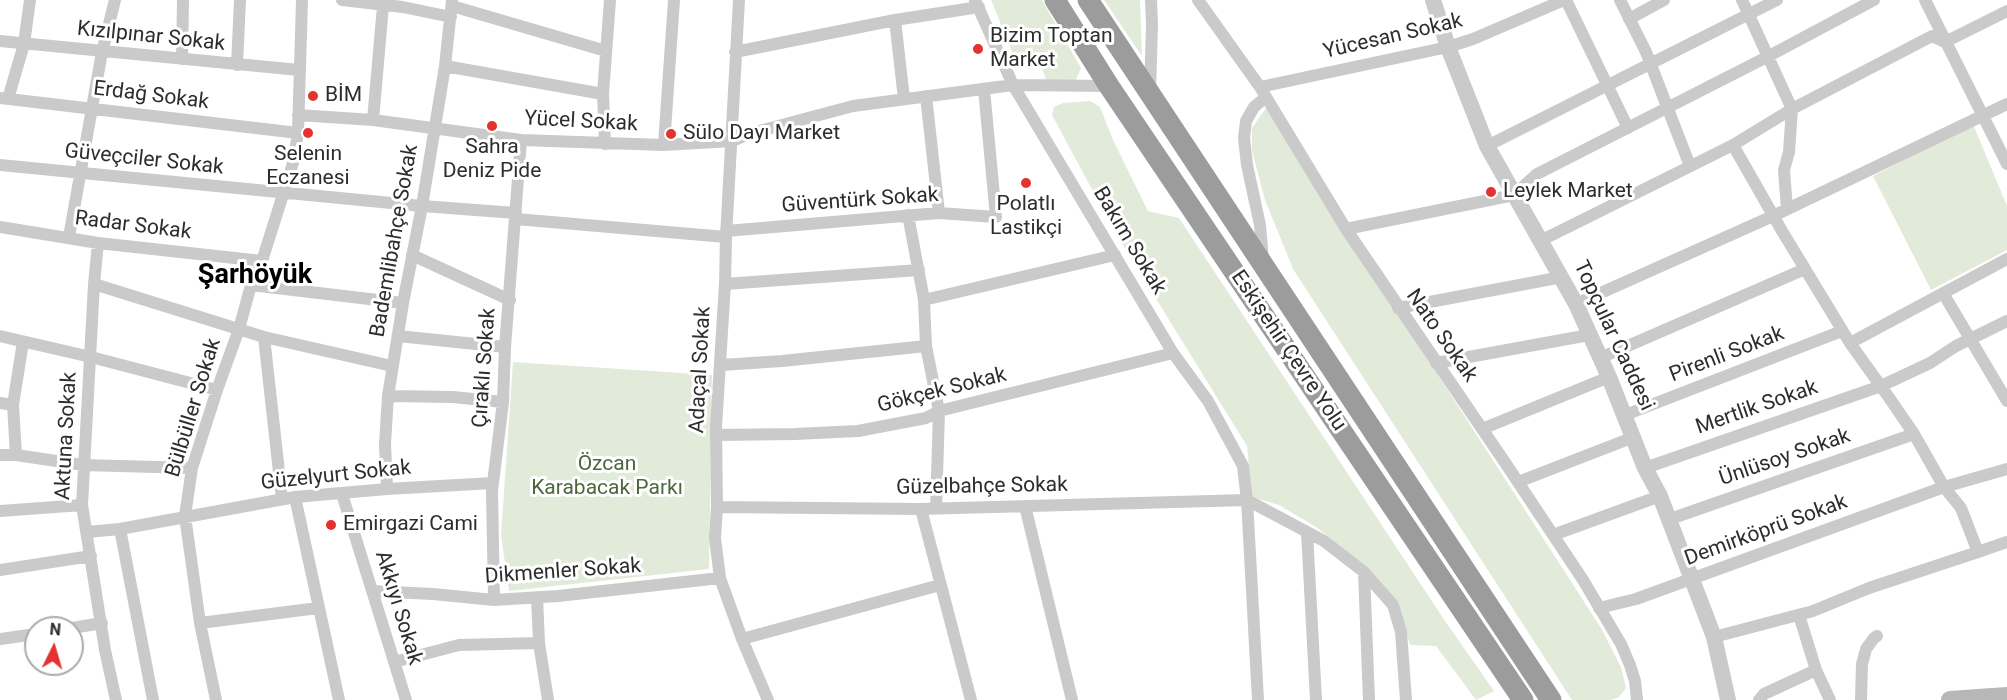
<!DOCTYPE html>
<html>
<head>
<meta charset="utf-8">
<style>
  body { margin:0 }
  #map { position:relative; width:2007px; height:700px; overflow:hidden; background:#fff; font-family:Roboto,sans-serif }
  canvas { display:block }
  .north { position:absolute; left:24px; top:616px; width:60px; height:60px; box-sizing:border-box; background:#fff; border:2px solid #ababab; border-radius:50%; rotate:5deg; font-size:16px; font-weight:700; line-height:24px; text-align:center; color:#2d2d2d }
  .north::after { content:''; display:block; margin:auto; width:21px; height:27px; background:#e4322f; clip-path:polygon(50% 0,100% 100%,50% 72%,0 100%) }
</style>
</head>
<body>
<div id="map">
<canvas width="2007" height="700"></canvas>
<div class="north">N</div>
</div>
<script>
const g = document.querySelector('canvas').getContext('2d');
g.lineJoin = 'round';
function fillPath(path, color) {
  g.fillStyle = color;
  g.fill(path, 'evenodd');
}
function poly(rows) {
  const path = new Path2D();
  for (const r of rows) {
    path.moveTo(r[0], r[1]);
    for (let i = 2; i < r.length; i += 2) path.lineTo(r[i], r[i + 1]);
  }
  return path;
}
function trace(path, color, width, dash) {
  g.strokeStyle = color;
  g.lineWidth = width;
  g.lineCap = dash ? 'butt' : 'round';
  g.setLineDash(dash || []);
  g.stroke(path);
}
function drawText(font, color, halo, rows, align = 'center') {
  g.font = font + ' Roboto,sans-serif';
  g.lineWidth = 6;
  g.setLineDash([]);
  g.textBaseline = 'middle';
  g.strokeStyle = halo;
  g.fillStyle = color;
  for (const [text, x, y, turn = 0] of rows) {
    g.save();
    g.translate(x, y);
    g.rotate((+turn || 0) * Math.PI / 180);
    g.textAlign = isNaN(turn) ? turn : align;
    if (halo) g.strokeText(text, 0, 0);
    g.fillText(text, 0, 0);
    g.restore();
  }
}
const green = poly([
  [991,0,1042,0,1081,68,1075,82,1047,82,1038,57,1017,64],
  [1104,0,1140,0,1142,56],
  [1090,101,1100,107,1113,140,1148,211,1179,218,1445,621,1494,691,1476,700,1436,646,1410,645,1397,603,1371,571,1316,527,1279,505,1252,497,1247,446,1116,234,1052,115,1054,107,1063,103],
  [1266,108,1601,628,1621,667,1626,688,1619,697,1611,700,1572,700,1293,269,1265,200,1252,151,1252,128],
  [1973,124,2007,206,2007,250,1931,290,1873,176],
  [513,362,712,375,709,569,509,591,501,535]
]);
const minor = poly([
  [342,0,403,7,451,17],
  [739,0,726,237,725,284,716,427,717,507,715,538,720,578,742,639,768,700],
  [975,0,1013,85,1173,353,1208,401,1243,466,1247,500,1258,700],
  [1198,0,1260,87,1346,229,1506,464,1583,580,1621,644,1630,665,1635,681,1637,700],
  [1566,0,1628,128],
  [1620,0,1646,52,1690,166],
  [1742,0,1792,109,1789,152,1784,170,1787,209],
  [1925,0,2007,164],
  [452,6,606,51],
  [1629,19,1664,0],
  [895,20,904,99],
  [0,41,299,70],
  [735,52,895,20,979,7],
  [182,59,183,0],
  [237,65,240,0],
  [445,66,603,94],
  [1260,87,1448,47,1473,39,1564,0],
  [1150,92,1152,25,1151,0],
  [926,96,939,213],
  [0,98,298,133],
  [8,99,24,44,30,0],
  [298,115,373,120,521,140,664,145,732,141,752,133,853,106,1013,85,1109,86],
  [373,120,383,6],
  [605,144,603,94,610,0],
  [664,145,674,0],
  [1733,145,1782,231,1850,343,1890,399,1914,434,1944,487,1961,508,1978,552,2007,542],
  [1487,146,1777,0],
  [0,165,422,206,516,213],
  [908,215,924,300,926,346,939,411,936,509],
  [516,219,726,237],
  [0,227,98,243,262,261],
  [1346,229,1514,195,1537,174,1767,57,1874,0],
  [726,231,939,213,996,217,984,89],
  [69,237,102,52,115,0],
  [1542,240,1733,145,1792,109,1932,36,1945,42,2007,11],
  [98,243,94,284,82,505,105,650,116,700],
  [412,255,510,300],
  [1263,260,1260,225,1247,165,1244,138,1246,121,1254,107,1266,97],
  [94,284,264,337,392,366],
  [725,284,919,270],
  [251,285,403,303],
  [1943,293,2007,401],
  [924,300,1115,255],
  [1576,304,1773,216,2007,104],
  [1398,308,1562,277],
  [0,336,91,357,217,390],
  [398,336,505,347],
  [264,337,282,499],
  [1850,343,2007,259],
  [1600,358,1805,269],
  [1436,363,1589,335],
  [721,365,782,361,926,346],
  [388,396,453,397,503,402],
  [0,403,13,405],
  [1625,415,1842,331],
  [1482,429,1609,377],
  [716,435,795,434,858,431,926,418,939,411,1173,353],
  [0,455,16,455,83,465,192,468],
  [16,455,13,405,23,342],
  [1645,468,1881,386,1930,363,1956,346,2007,321],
  [1518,482,1634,437],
  [387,489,385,444,388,396,403,303,422,206,445,66,452,0],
  [342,494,406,700],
  [295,497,339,700],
  [1025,506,1072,700],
  [717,507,921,509,1247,500,1324,541,1364,572,1393,605,1401,632,1406,700],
  [921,509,971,700],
  [0,511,82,505],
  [1670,519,1914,434],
  [120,529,153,700],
  [87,532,120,529,295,497,387,489,493,483],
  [1307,532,1316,700],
  [1553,535,1660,496],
  [0,570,91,556],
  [1364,572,1369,700],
  [372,591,433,594,494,600,558,596,720,578],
  [537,597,539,643,548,700],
  [494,600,492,491,503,402,505,347,521,140],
  [1599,608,1636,599,1944,487,2007,469],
  [200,623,318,608],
  [72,628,102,623],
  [1714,637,1813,611,1869,588,1978,552],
  [0,639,36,634],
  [742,639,940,585],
  [394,662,459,645,539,643],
  [1816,670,1830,700],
  [216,700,200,623,185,516,192,468,217,390,239,329,251,285,262,261,293,163,298,133,302,0],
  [1759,700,1764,694,1816,670,1799,615],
  [1861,700,1862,664,1866,649,1874,638,1877,636]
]);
const tertiary = poly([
  [1433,0,1448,47,1487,146,1576,304,1609,377,1645,468,1660,496,1714,637,1728,700]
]);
const secondary = poly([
  [1950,700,2007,696]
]);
const trunk = poly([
  [1055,0,1109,86,1523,700],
  [1088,0,1551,700]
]);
const markers = [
  [978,49,6,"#e4322f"],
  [313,96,6,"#e4322f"],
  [492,126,6,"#e4322f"],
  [308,133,6,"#e4322f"],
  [671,134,6,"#e4322f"],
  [1026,183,6,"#e4322f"],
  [1491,192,6,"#e4322f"],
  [331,525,6,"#e4322f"]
];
const streetNames = [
  ["Kızılpınar Sokak",151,37,6],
  ["Yücesan Sokak",1393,37,-13],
  ["Erdağ Sokak",151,96,7],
  ["Yücel Sokak",581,122,3],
  ["Güveçciler Sokak",144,160,6],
  ["Güventürk Sokak",860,201,-4],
  ["Radar Sokak",133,226,7],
  ["Bademlibahçe Sokak",395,241,-80],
  ["Bakım Sokak",1129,241,59],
  ["Nato Sokak",1441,336,55],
  ["Topçular Caddesi",1613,336,65],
  ["Eskişehir Çevre Yolu",1288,351,56],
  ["Pirenli Sokak",1727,355,-21],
  ["Çıraklı Sokak",485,368,-86],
  ["Adaçal Sokak",701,370,-87],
  ["Gökçek Sokak",942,391,-14],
  ["Bülbüller Sokak",194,408,-73],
  ["Mertlik Sokak",1757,408,-19],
  ["Aktuna Sokak",67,436,-87],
  ["Ünlüsoy Sokak",1785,458,-19],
  ["Güzelyurt Sokak",336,476,-6],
  ["Güzelbahçe Sokak",982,487,-1],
  ["Demirköprü Sokak",1766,531,-20],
  ["Dikmenler Sokak",563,572,-4],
  ["Akkıyı Sokak",398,608,73]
];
const poiNames = [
  ["Bizim Toptan",990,37],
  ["Market",990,61],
  ["BİM",325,96],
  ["Sülo Dayı Market",683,134],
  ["Sahra",492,148,"center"],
  ["Deniz Pide",492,172,"center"],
  ["Selenin",308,155,"center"],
  ["Eczanesi",308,179,"center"],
  ["Leylek Market",1503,192],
  ["Polatlı",1026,205,"center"],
  ["Lastikçi",1026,229,"center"],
  ["Emirgazi Cami",343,525]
];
const parkNames = [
  ["Özcan",607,465],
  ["Karabacak Parkı",607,489]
];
const districtNames = [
  ["Şarhöyük",255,276]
];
fillPath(green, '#e2ebda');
trace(minor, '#cacaca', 12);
trace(tertiary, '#cacaca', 16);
trace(secondary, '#b7b7b7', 18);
trace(trunk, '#9c9c9c', 21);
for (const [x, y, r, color] of markers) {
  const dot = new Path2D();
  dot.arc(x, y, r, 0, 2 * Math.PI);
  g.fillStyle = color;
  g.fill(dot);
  trace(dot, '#fff', 2);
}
drawText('21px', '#2d2d2d', '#fff', streetNames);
drawText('21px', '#2d2d2d', '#fff', poiNames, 'left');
drawText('21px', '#4c683b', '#fff', parkNames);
drawText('bold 27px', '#000', '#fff', districtNames);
</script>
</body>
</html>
